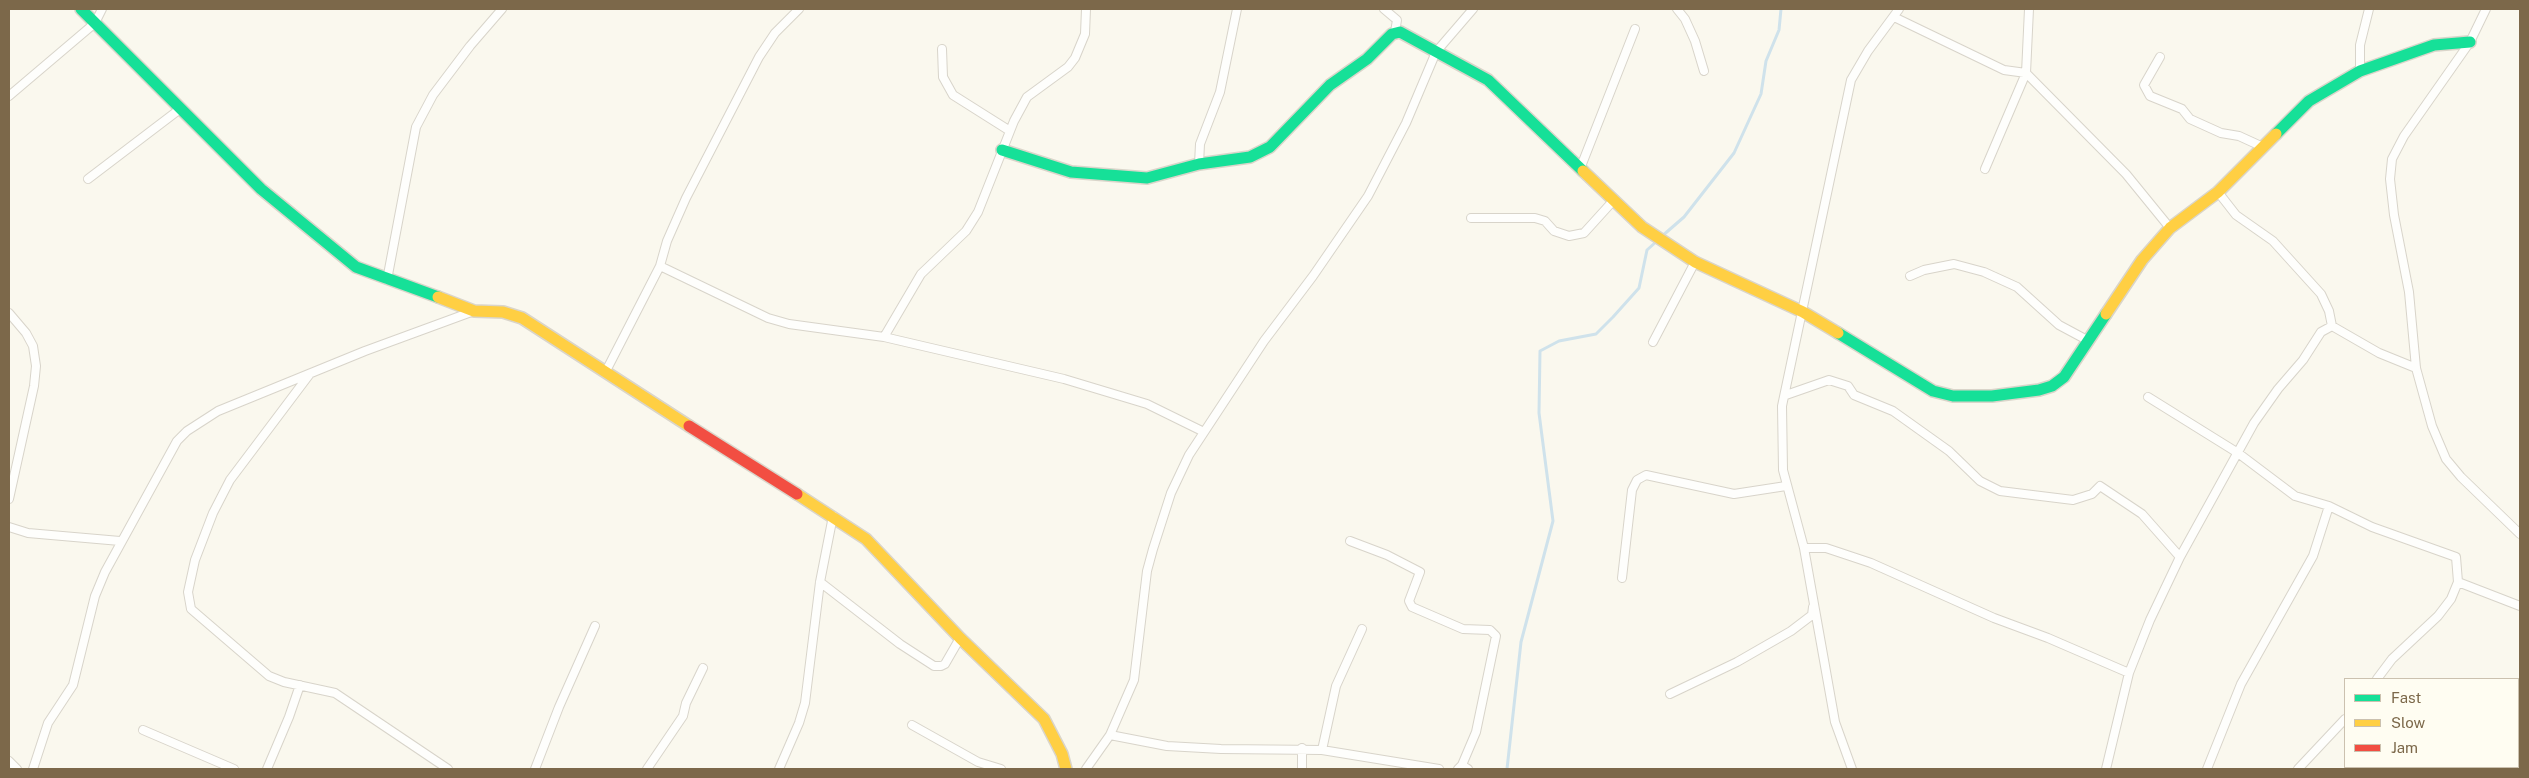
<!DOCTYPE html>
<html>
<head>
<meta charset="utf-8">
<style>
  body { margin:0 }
  #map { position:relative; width:2529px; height:778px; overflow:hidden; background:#faf8ee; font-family:"Public Sans",sans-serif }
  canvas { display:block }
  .frame { position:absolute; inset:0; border:10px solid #7c684a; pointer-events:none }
  .legend { position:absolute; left:2344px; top:678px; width:175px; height:90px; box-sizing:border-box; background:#fffdf2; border:1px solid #cbc1af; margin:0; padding:6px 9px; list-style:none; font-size:15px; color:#7c684a }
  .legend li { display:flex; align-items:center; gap:10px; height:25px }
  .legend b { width:25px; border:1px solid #cbc1af }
</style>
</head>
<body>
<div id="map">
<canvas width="2529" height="778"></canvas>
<div class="frame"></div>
<ul class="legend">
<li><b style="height:6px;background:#16e098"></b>Fast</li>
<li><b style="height:6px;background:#ffcf43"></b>Slow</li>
<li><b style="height:6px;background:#f24e42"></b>Jam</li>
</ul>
</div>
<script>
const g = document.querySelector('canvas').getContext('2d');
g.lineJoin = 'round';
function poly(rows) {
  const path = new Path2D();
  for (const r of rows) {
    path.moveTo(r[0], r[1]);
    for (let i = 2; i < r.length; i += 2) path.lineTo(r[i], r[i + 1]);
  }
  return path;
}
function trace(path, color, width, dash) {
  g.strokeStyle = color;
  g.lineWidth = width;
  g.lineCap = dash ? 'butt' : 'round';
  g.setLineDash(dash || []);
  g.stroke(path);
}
const stream = poly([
  [1661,237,1684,217,1734,153,1761,94,1766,61,1779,30,1781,9],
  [1507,769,1521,642,1553,521,1539,413,1540,351,1559,341,1596,334,1613,317,1639,288,1647,250,1657,241]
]);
const street = poly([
  [1384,9,1397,20,1395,32],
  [1677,9,1685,19,1695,41,1704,71],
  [2486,9,2470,42,2404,136,2392,159,2390,179,2394,215,2409,292,2416,368,2432,426,2446,459,2461,477,2520,534],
  [1894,17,2004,70,2026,73,2126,174,2170,228],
  [942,49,943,77,953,95,1010,131],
  [2160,57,2144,85,2150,96,2182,109,2190,119,2221,133,2239,136,2263,147],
  [2360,71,2360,45,2369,9],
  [9,96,95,23,102,9],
  [1199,164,1200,144,1220,92,1237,9],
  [1580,169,1635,29],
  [1985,169,2026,73,2029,9],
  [88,179,180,109],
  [2218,192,2236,215,2273,241,2321,294,2329,311,2332,326],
  [1471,218,1535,218,1545,221,1554,231,1569,236,1584,233,1613,201],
  [660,266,768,318,789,324,884,337,1064,379,1147,404,1204,432],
  [1910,276,1924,270,1954,264,1984,272,2017,287,2059,325,2087,340],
  [387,280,416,127,433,95,470,46,502,9],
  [9,313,26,333,33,346,36,366,34,386,9,499],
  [884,337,921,274,966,231,978,212,1014,121,1027,97,1068,67,1075,58,1085,34,1086,9],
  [1653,342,1695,262],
  [606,371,660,266,667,241,686,198,759,57,775,33,799,9],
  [309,375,230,480,213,513,195,560,188,592,191,609,269,676,284,682,335,693,448,769],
  [1786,395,1829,380,1848,386,1854,395,1893,411,1949,451,1980,481,2000,491,2073,500,2092,494,2100,486,2142,514,2180,557],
  [2148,397,2238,453,2295,496,2329,506,2372,527,2456,557,2458,582,2451,599,2438,616,2392,659,2377,679],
  [9,527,28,533,120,541],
  [1350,541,1387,555,1420,572,1409,601,1412,607,1463,629,1490,630,1496,636,1476,732,1462,765],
  [1804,548,1826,548,1871,563,1994,618,2048,638,2129,673],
  [1622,578,1632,490,1637,480,1646,475,1734,494,1786,486],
  [820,582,900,644,934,666,941,666,945,664,960,638],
  [2458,582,2520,606],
  [1670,694,1737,662,1791,631,1812,615,1813,607],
  [912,725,978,762,1001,769],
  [143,730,234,769],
  [1110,735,1167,746,1221,749,1322,750,1439,769],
  [1322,750,1336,686,1362,629],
  [2518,759,2520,759],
  [9,761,17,769],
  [33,769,48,723,73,685,95,596,105,572,177,441,187,431,218,411,365,351,474,311],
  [267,769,289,717,300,685],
  [535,769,559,707,595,626],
  [647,769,683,716,686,703,703,668],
  [779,769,799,723,805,703,820,582,833,516],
  [1086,769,1110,735,1134,680,1147,571,1153,549,1171,493,1189,455,1264,341,1313,276,1368,196,1406,123,1436,52,1473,9],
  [1302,769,1302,748],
  [1458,769,1462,765,1468,769],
  [1852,769,1835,722,1804,548,1783,470,1782,406,1851,80,1868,51,1899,9],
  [2106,769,2129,673,2150,620,2180,557,2254,423,2278,389,2303,360,2321,332,2332,326,2379,353,2416,368],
  [2207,769,2241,684,2313,556,2329,506],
  [2298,769,2345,719],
  [2439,769,2458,767]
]);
const fast = poly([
  [81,9,261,189,356,267,438,297],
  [2276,134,2309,101,2360,71,2434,45,2470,42],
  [1002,150,1071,172,1147,178,1199,164,1250,157,1270,147,1330,85,1367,59,1392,34,1400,32,1488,80,1583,171],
  [1838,333,1933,391,1953,396,1992,396,2039,390,2052,386,2064,377,2106,314]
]);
const slow = poly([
  [1583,171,1642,227,1695,262,1803,312,1838,333],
  [438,297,474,311,503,312,522,318,689,426],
  [2106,314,2142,260,2170,228,2218,192,2276,134],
  [797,494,866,539,960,638,1044,719,1062,754,1066,769]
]);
const jam = poly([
  [689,426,797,494]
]);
trace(stream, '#cfe2eb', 3);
trace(street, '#d8d4ca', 10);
trace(fast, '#dad5ca', 14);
trace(slow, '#dad5ca', 14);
trace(jam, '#dad5ca', 14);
trace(street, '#fefefc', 8);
trace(fast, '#16e098', 11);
trace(slow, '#ffcf43', 11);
trace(jam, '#f24e42', 11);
</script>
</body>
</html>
